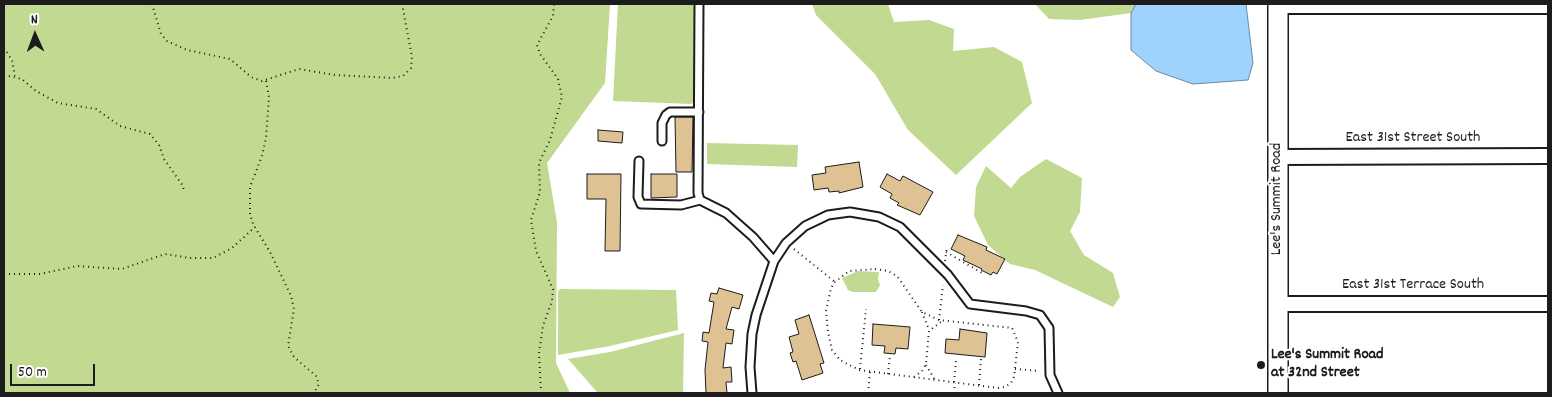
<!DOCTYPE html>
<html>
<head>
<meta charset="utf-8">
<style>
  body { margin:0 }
  #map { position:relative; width:1552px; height:397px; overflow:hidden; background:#fff; font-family:Dekko,sans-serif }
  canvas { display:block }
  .frame { position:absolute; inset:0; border:5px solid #1c1c1c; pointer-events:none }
  .north { position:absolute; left:10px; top:10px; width:50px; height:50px; -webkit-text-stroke:4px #fff; paint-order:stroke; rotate:358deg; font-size:14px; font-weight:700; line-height:20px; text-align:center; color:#1c1c1c }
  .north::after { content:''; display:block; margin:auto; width:18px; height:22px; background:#1c1c1c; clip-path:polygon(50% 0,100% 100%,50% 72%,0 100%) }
  .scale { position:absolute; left:10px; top:364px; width:85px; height:22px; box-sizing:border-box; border:2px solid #1c1c1c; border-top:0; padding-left:6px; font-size:15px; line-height:18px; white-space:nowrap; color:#1c1c1c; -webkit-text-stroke:4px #fff; paint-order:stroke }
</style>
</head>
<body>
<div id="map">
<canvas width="1552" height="397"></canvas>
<div class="frame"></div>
<div class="north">N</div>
<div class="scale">50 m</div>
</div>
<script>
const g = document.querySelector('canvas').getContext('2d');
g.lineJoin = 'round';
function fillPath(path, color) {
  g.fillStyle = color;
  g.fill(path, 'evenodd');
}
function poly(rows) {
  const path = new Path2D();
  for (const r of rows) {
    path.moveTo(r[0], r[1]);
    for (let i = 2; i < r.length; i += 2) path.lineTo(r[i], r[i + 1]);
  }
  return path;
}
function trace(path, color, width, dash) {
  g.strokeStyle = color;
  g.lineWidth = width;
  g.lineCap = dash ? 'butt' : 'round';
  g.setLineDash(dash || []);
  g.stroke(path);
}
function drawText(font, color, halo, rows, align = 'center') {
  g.font = font + ' Dekko,sans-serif';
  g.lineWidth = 4;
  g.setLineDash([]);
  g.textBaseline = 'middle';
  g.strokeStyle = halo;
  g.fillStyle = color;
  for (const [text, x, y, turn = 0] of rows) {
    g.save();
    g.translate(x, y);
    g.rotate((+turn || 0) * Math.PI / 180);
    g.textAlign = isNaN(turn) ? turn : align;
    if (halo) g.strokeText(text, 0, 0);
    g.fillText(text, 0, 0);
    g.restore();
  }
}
const green = poly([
  [4,4,610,4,605,83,547,163,557,222,556,363,570,393,4,393],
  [618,4,695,4,694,102,691,104,613,101],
  [812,4,888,4,894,22,929,20,954,29,953,51,994,47,1022,62,1032,103,956,175,908,130,875,74,816,15],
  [1035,4,1136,4,1131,13,1080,20,1049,19],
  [707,143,798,145,797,167,707,164],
  [1046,159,1082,178,1080,212,1070,231,1084,255,1113,273,1120,297,1113,307,1035,270,1010,264,988,245,974,216,976,187,986,166,1011,188,1020,177],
  [858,271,879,272,878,279,880,285,876,292,853,292,848,290,842,278],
  [560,289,676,290,678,330,610,346,558,355,558,291],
  [684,333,683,393,598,393,568,359,610,352]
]);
const water = poly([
  [1136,4,1246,4,1253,63,1248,80,1193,84,1156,71,1131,50,1131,13,1136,4]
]);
const building = poly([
  [675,117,693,117,692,172,676,172,675,117],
  [598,130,623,132,622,143,598,141,598,130],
  [859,162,863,187,839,193,839,191,829,192,828,188,814,190,812,175,826,173,825,167,859,162],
  [587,174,621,174,620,251,605,251,606,199,587,199,587,174],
  [651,174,677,174,677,197,651,198,651,174],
  [887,174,900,181,903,176,933,192,920,215,897,205,899,203,890,198,892,194,880,187,887,174],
  [958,235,987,247,986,250,1005,259,997,274,993,272,991,275,981,270,982,269,963,260,965,256,951,249,958,235],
  [719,288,743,295,739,309,732,307,726,329,734,330,732,344,726,343,723,368,731,367,732,382,726,382,727,393,706,393,705,370,708,342,702,341,703,332,709,333,714,302,709,301,711,293,717,294,719,288],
  [809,315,824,363,820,364,823,373,802,380,796,361,793,362,790,353,793,352,789,337,799,334,795,320,809,315],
  [873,324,910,327,908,349,896,348,895,354,884,353,885,346,872,345,873,324],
  [960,329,987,333,985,357,945,353,946,339,959,340,960,329]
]);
const path = poly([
  [152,4,161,34,167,41,187,50,230,59,251,77,262,81,299,69,335,75,392,78,403,76,411,68,412,57,402,4],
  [4,48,12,60,15,76],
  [4,75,22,79,36,91,58,103,96,109,120,126,150,134,159,145,164,159,183,186,184,192],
  [266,81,269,97,266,138,262,156,250,187,250,214,253,224,270,252,291,296,294,309,288,346,294,357,316,376,319,384,314,393],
  [794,249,835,282],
  [946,252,984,274],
  [945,261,947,247],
  [875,269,888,271,897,276,922,312,939,320,1012,328,1018,342,1014,377,1011,383,1005,387,998,388,859,370,840,360,832,350,828,332,826,311,831,288,835,282,849,271,875,269],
  [4,274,40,274,77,266,122,269,165,254,190,258,213,258,232,248,255,227],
  [922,312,929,330],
  [939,320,943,285],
  [926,365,935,380],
  [860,369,866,309],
  [1015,369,1040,371],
  [888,374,890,355],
  [914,377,922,371,926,364,929,331,942,321],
  [954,382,956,361],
  [979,385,981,359],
  [541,393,539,353,543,326,552,301,553,289,536,251,531,220,540,192,539,163,550,140,562,97,558,79,540,54,537,45,553,16,554,4],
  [868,393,870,371],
  [954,393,955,383]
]);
const service = poly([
  [699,4,698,193,700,200,726,213,753,237,774,261],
  [662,141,662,123,666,115,670,112,699,112],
  [639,161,638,197,641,204,681,205,700,200],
  [752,393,750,367,752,334,756,315,774,261,786,243,805,226,828,215,850,212,879,217,900,227,948,275,970,304,1026,311,1040,315,1049,328,1050,375,1058,393]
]);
const minor = poly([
  [1278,6,1548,6],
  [1278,157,1548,156],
  [1278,304,1548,304]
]);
const secondary = poly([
  [1278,4,1278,393]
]);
const markers = [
  [1261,365,5,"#1c1c1c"]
];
const streetNames = [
  ["East 31st Street South",1413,139],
  ["Lee's Summit Road",1278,199,-90],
  ["East 31st Terrace South",1413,286]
];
const poiNames = [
  ["Lee's Summit Road",1271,356],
  ["at 32nd Street",1271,374]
];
fillPath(green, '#c1d990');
fillPath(water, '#9fd2fc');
trace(water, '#6b89a2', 1);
fillPath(building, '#dfc293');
trace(building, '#1c1c1c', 1);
trace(service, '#1c1c1c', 11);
trace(minor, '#1c1c1c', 18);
trace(secondary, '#1c1c1c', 22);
trace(path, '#1c1c1c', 2, [1, 4]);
trace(service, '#fff', 7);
trace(minor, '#fff', 14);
trace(secondary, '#fff', 19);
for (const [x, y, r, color] of markers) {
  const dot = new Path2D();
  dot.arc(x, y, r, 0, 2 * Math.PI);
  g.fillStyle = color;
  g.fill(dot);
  trace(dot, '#fff', 2);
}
drawText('16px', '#1c1c1c', '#fff', streetNames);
drawText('bold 16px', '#1c1c1c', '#fff', poiNames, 'left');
</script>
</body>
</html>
